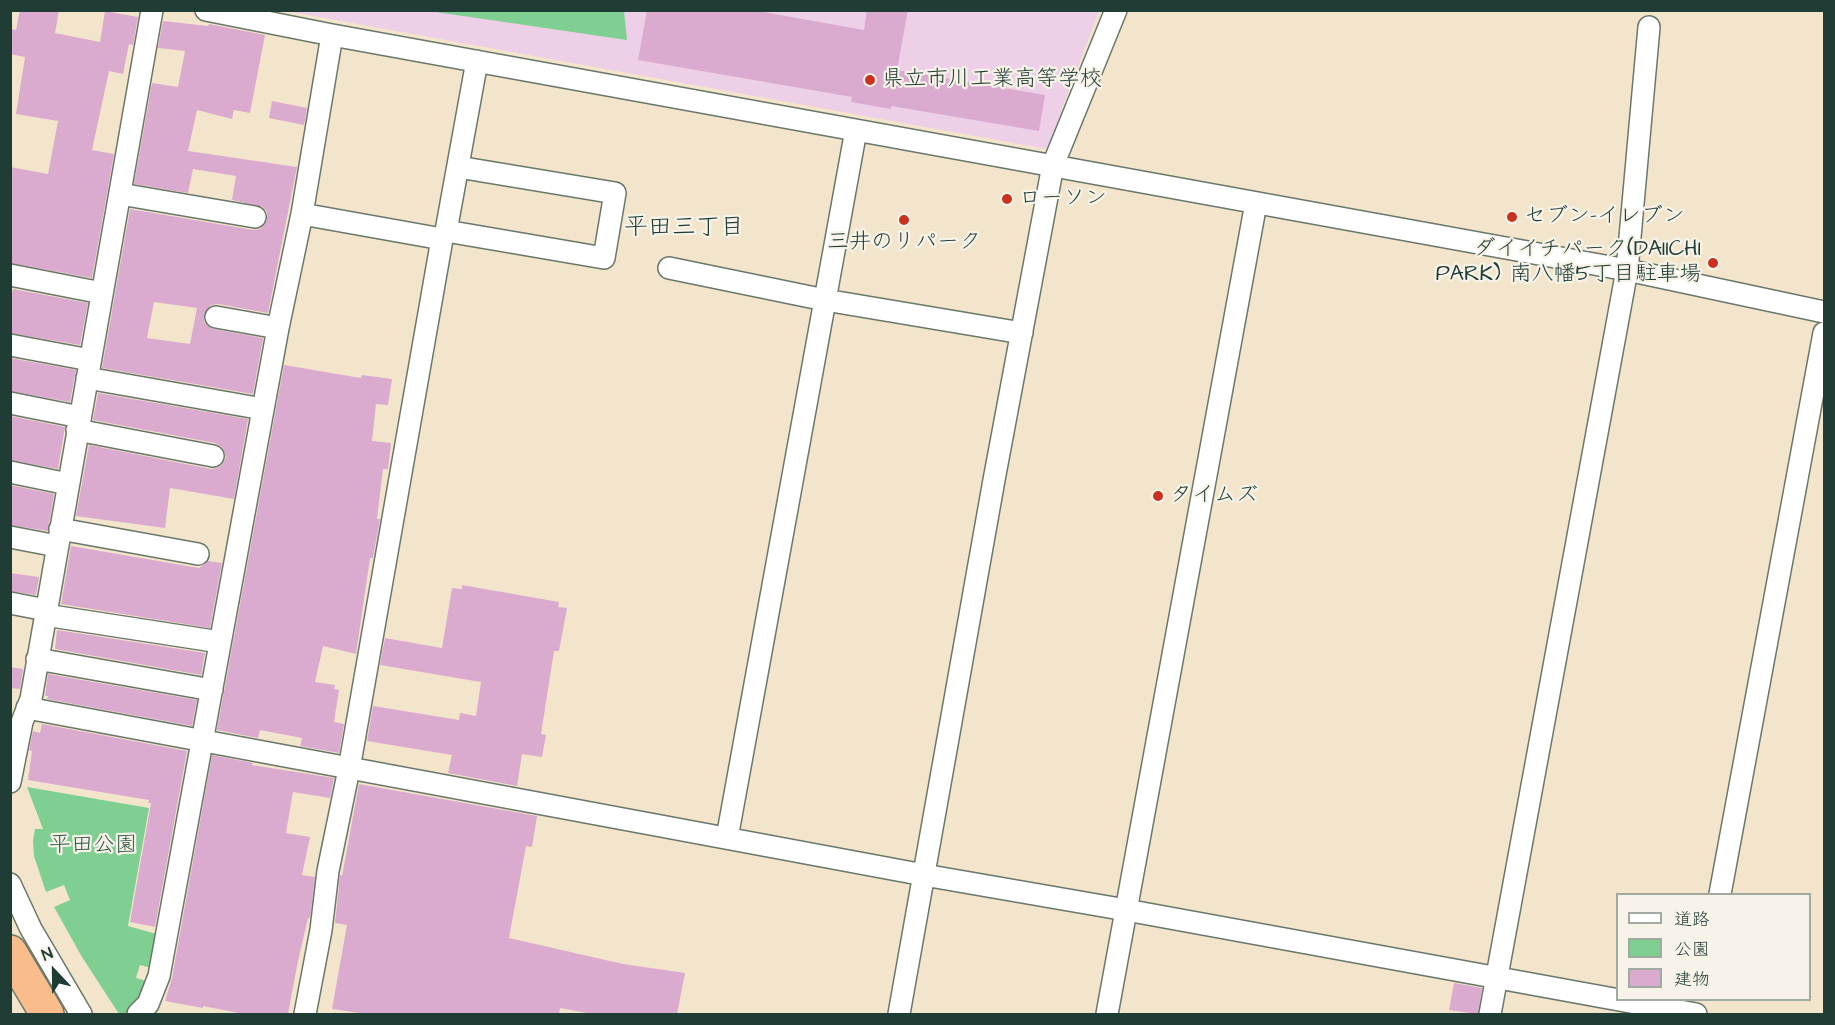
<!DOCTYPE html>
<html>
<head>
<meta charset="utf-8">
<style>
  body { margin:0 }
  #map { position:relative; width:1835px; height:1025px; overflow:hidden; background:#f2e5cc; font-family:"Architects Daughter","Klee One",sans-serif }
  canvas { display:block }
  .frame { position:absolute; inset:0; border:12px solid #1f3d34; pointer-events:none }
  .legend { position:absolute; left:1616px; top:893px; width:195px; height:108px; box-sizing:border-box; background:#f7f3e8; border:2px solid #a1aaa0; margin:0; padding:8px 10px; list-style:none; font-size:18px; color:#1f3d34 }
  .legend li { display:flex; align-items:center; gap:12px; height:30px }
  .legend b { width:30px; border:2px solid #a1aaa0 }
  .north { position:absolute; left:24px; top:941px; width:60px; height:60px; -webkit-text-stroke:4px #f7f3e8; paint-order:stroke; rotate:338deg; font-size:16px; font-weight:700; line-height:24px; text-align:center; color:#1f3d34 }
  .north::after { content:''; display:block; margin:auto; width:21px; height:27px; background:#1f3d34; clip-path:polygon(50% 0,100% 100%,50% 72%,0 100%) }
</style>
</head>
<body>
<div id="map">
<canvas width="1835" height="1025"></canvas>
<div class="frame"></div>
<ul class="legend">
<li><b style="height:8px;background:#fff"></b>道路</li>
<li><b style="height:16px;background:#7ecf91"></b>公園</li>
<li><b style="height:16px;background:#dbabcf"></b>建物</li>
</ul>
<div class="north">N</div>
</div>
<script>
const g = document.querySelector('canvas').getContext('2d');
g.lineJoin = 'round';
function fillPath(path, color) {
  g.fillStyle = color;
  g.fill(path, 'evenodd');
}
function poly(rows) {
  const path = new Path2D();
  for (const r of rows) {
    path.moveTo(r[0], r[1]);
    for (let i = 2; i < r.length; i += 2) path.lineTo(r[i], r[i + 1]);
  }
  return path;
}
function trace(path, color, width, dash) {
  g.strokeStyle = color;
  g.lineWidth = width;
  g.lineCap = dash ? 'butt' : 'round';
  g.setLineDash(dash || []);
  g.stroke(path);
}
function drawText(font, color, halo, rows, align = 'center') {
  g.font = font + ' "Architects Daughter","Klee One",sans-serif';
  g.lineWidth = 4.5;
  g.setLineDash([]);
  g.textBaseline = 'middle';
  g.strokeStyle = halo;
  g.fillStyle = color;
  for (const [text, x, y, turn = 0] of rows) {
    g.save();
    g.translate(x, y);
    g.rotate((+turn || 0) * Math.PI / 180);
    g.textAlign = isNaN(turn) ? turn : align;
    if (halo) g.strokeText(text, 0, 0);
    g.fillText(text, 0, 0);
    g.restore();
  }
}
const built = poly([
  [286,11,1099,11,1047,149]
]);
const green = poly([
  [429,11,624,11,627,40],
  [27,787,149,808,128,926,160,935,151,968,140,965,136,978,150,982,138,1007,124,1014,119,1014,82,957,54,907,70,900,64,885,46,892,34,856,33,841,35,829,43,829]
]);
const building = poly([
  [20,10,59,10,55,33,100,42,105,11,138,17,133,45,129,44,123,74,109,71,92,150,114,154,92,278,10,263,10,167,48,174,58,121,16,114,25,57,10,54,10,29,16,30],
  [647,10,752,10,864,30,867,10,908,10,897,70,1045,95,1039,131,891,106,891,109,851,102,852,97,638,60],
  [163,21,208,26,209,24,265,35,250,113,234,110,232,119,197,110,188,151,297,167,268,313,218,304,211,305,204,314,204,322,213,329,263,338,253,394,102,368,130,209,253,230,260,229,267,220,267,212,263,207,232,200,236,176,193,169,188,193,134,184,152,83,178,87,185,51,158,48],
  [154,302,197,308,190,344,147,338],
  [272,101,307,108,304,125,269,118],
  [13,289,88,303,80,345,10,333,10,305],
  [10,358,76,370,70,402,10,391],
  [284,365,361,378,362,375,392,379,388,405,376,404,372,441,391,443,388,469,383,469,377,519,380,519,373,558,370,558,356,654,323,646,315,682,335,685,334,689,339,690,334,722,344,724,339,753,300,746,302,738,260,730,258,738,217,730],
  [98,393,248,419,234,499,170,488,165,528,76,516,89,445,211,469,217,468,222,465,226,458,222,447,215,443,93,420],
  [10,416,65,427,58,469,10,460],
  [10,485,54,494,48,531,10,525],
  [71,546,199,568,208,561,222,563,210,628,61,604],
  [10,573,39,577,36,595,10,591],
  [462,585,559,602,558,607,567,608,559,651,554,651,541,734,546,735,542,757,522,754,517,786,448,773,452,755,367,741,373,706,459,720,460,713,476,716,481,682,380,665,385,638,442,648,452,588,462,589],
  [57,630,205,653,201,675,55,649],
  [10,667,23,669,20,689,10,688],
  [48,674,197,700,192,726,47,699,48,696,45,696],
  [42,724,187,751,155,927,130,922,151,803,148,803,149,800,28,780,32,751,29,750,33,731,40,733],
  [212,755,253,763,252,765,334,778,330,798,293,792,286,833,310,837,302,875,315,877,310,918,308,918,298,961,288,1014,244,1014,203,1006,203,1008,165,1001,172,978],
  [359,784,537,816,532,847,526,846,509,938,623,964,685,973,677,1014,592,1014,560,1008,559,1014,366,1014,332,1009,347,925,335,923,340,875,342,876],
  [1454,983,1482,988,1478,1014,1449,1010]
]);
const minor = poly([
  [206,10,332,35,1627,270,1824,312],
  [120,194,255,217],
  [302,214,442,239],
  [446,231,604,258,615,193,458,167],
  [669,268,825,300,1022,333],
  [10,275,102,293],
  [216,317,278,328],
  [10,345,90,360],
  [87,378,263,409],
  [10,403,80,417],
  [77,430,213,456],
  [10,472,68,484],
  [60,529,198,554],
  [10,537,57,546],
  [10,603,46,610],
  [45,615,220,642],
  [37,659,212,690],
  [27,708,924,875,1126,910,1696,1014],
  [10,782,22,722,31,699,152,10],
  [727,838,856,130],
  [10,884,31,929,81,1014],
  [1720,894,1824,333],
  [138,1014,148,1004,159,976,278,328,302,214,332,35],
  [305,1014,321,930,328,871,349,769,442,239,446,231,477,61],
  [899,1014,994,480,1053,165,1116,10],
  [1107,1014,1256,203],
  [1490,1014,1627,270,1649,27]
]);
const motorway = poly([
  [10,952,47,1014]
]);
const markers = [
  [870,80,6,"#c8321e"],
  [1007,199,6,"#c8321e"],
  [1512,217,6,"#c8321e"],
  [904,220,6,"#c8321e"],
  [1713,263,6,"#c8321e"],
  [1158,496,6,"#c8321e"]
];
const poiNames = [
  ["県立市川工業高等学校",882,80],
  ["ローソン",1019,199],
  ["セブン-イレブン",1524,217],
  ["三井のリパーク",904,243,"center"],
  ["ダイイチパーク(DAIICHI",1701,250,"right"],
  ["PARK) 南八幡5丁目駐車場",1701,275,"right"],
  ["タイムズ",1170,496]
];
const parkNames = [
  ["平田公園",93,846]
];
const neighbourhoodNames = [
  ["平田三丁目",684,229]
];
fillPath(built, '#edd0e8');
fillPath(green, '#7ecf91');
fillPath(building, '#dbabcf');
trace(minor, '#697869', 24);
trace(motorway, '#697869', 36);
trace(minor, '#fff', 21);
trace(motorway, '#fabc8b', 33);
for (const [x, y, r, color] of markers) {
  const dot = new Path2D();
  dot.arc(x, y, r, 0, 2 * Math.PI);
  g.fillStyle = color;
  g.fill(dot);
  trace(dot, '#f7f3e8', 2);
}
drawText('22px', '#1f3d34', '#f7f3e8', poiNames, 'left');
drawText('22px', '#325a47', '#f7f3e8', parkNames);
drawText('24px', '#1f3d34', '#f7f3e8', neighbourhoodNames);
</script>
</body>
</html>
